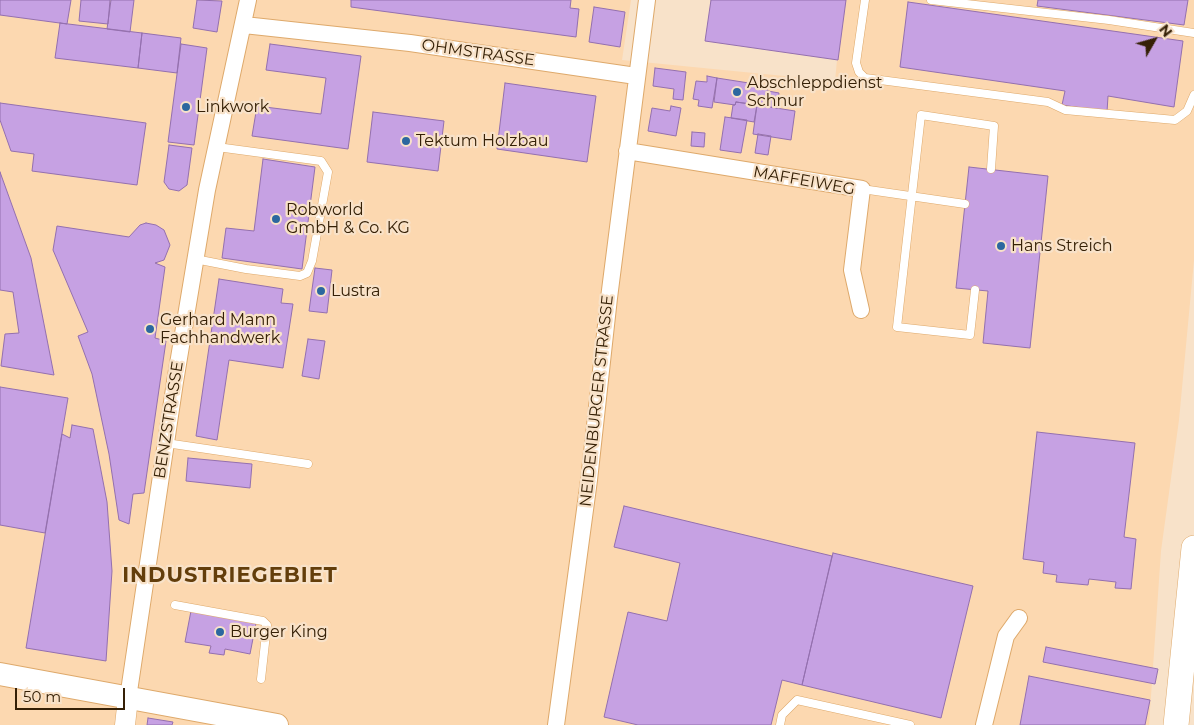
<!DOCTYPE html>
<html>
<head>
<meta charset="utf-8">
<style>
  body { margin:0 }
  #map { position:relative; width:1194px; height:725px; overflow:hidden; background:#f8e2c9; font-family:Montserrat,sans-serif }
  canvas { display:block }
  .north { position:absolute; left:1129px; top:15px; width:50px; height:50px; -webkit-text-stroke:4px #f8e2c9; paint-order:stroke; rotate:52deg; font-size:14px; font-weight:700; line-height:20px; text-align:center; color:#352006 }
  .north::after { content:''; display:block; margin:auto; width:18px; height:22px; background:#352006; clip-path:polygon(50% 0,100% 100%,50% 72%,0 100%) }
  .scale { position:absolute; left:15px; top:688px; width:110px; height:22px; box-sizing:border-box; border:2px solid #352006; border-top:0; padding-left:6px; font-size:15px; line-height:18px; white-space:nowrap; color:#352006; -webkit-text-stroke:4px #f8e2c9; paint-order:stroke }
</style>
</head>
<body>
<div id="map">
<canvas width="1194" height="725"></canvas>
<div class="north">N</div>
<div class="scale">50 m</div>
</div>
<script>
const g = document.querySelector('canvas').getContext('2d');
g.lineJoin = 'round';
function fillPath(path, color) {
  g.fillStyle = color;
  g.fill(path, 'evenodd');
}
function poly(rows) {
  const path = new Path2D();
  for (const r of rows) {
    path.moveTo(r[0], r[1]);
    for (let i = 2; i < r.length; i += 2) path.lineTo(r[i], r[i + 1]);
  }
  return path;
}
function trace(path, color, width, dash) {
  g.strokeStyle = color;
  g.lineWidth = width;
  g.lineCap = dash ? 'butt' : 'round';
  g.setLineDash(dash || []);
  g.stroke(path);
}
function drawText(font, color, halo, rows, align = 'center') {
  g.font = font + ' Montserrat,sans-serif';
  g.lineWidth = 4.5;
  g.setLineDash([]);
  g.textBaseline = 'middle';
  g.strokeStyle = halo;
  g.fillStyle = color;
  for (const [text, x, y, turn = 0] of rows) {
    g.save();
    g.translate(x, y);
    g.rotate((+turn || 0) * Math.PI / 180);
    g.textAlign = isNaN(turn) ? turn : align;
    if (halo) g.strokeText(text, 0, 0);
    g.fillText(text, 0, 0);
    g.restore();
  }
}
const built = poly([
  [0,0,631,0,622,60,835,81,837,60,705,41,711,0,1194,0,1194,260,1179,420,1161,551,1149,725,0,725]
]);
const building = poly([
  [0,0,71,0,67,24,0,15,0,0],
  [81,0,110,0,108,24,79,21,81,0],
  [111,0,134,0,130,32,107,29,111,0],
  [197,0,222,1,217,32,193,28,197,0],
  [351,0,571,0,570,8,579,9,576,37,351,7,351,0],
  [711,0,846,0,838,60,705,41,711,0],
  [1038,0,1188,0,1184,25,1037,6,1038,0],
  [908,2,1183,41,1174,107,1108,96,1107,112,1062,105,1065,91,900,67,908,2],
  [594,7,625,12,620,47,589,42,594,7],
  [60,23,142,33,138,68,55,58,60,23],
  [142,33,181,38,177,73,138,68,142,33],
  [181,44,207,48,194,145,168,142,181,44],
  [270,44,361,56,348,149,252,136,257,106,321,114,326,78,266,70,270,44],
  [655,68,686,72,683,100,673,99,674,89,653,86,655,68],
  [707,76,717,78,712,108,698,106,699,100,693,99,696,81,707,82,707,76],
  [717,78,768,86,765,106,736,102,735,105,714,102,717,78],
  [505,83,596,96,587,162,497,149,505,83],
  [768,91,779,93,777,108,765,106,768,91],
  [736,102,757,105,754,122,731,118,733,105,735,105,736,102],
  [0,103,146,123,137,185,32,171,34,154,11,151,0,120,0,103],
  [757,105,795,111,791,140,753,134,757,105],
  [671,106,681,108,676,136,648,131,652,108,670,111,671,106],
  [373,112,444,121,438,171,367,162,373,112],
  [725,117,747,120,741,153,720,150,725,117],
  [692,132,705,133,704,147,691,146,692,132],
  [758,134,771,136,768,155,755,153,758,134],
  [169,145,192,148,187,185,179,191,169,189,164,182,169,145],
  [263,159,315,167,302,269,222,258,226,228,254,231,263,159],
  [969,167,1048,176,1030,348,983,343,988,291,956,288,969,167],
  [0,172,31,258,54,375,1,366,5,334,19,333,13,292,0,290,0,172],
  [146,223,156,225,164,230,170,245,164,260,155,263,165,267,155,338,166,341,144,493,133,494,129,524,119,520,109,454,92,374,78,336,88,332,53,250,57,226,129,237,140,225,146,223],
  [315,268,332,270,327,313,309,311,315,268],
  [219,279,283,289,281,303,293,304,283,368,229,360,217,440,196,436,219,279],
  [308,339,325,341,319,379,302,376,308,339],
  [0,387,68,398,45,533,0,525,0,387],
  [72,425,93,429,107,502,112,571,106,661,26,648,62,434,70,438,72,425],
  [1037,432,1135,443,1124,537,1136,539,1131,589,1115,588,1116,582,1089,579,1088,585,1056,582,1057,575,1043,573,1044,562,1023,559,1037,432],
  [188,458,252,464,250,488,186,481,188,458],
  [624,506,832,556,802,685,782,680,771,725,638,725,604,717,628,612,667,621,680,563,614,547,624,506],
  [833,553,973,586,941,718,802,685,833,553],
  [191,611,256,623,250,654,225,649,224,655,209,653,211,646,185,642,191,611],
  [1046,647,1158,669,1155,684,1043,662,1046,647],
  [1029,676,1150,700,1145,725,1020,725,1029,676],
  [148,718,173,722,172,725,147,725,148,718]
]);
const service = poly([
  [865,0,856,63,859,72,865,78,1048,102,1065,110,1175,120,1187,111,1194,95],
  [931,0,1109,20,1194,33],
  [862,189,965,204],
  [195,259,246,269,300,276,307,273,312,261,328,172,321,161,217,147],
  [975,290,970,335,897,327,921,115,994,126,991,169],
  [166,443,308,464],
  [175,605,263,621,267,625,261,679],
  [780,725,782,715,797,700,910,725]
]);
const minor = poly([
  [244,25,410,43,636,76],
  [627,151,862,189,852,270,861,310],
  [128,698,175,382,207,190,248,0],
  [556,725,589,480,609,298,647,0],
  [984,725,1006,636,1019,618]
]);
const tertiary = poly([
  [125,725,128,698]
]);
const secondary = poly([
  [0,674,277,725]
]);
const primary = poly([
  [1176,725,1194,548]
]);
const markers = [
  [737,92,5,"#2c679f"],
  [186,107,5,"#2c679f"],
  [406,141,5,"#2c679f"],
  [276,219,5,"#2c679f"],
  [1001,246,5,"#2c679f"],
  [321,291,5,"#2c679f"],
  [150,329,5,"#2c679f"],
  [220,632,5,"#2c679f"]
];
const streetNames = [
  ["OHMSTRASSE",478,53,8],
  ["MAFFEIWEG",804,181,10],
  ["NEIDENBURGER STRASSE",597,401,-84],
  ["BENZSTRASSE",169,420,-81]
];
const poiNames = [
  ["Abschleppdienst",747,83],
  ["Schnur",747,101],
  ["Linkwork",196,107],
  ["Tektum Holzbau",416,141],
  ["Robworld",286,210],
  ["GmbH & Co. KG",286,228],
  ["Hans Streich",1011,246],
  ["Lustra",331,291],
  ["Gerhard Mann",160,320],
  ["Fachhandwerk",160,338],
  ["Burger King",230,632]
];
const districtNames = [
  ["INDUSTRIEGEBIET",230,576]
];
fillPath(built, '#fcd8b0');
fillPath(building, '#c6a1e3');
trace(building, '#9470af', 1);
trace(service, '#dea96b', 9);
trace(minor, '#dea96b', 18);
trace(tertiary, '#dea96b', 21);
trace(secondary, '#dea96b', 24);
trace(primary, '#dea96b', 26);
trace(service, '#fff', 8);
trace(minor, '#fff', 16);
trace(tertiary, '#fff', 20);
trace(secondary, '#fff', 22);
trace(primary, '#fff', 25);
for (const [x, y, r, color] of markers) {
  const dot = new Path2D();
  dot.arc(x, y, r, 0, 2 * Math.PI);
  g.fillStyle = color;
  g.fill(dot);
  trace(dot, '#f8e2c9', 2);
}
drawText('16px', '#352006', '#f8e2c9', streetNames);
drawText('16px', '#352006', '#f8e2c9', poiNames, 'left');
g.letterSpacing = '1px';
drawText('bold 21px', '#633e0b', '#f8e2c9', districtNames);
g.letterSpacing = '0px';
</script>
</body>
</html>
